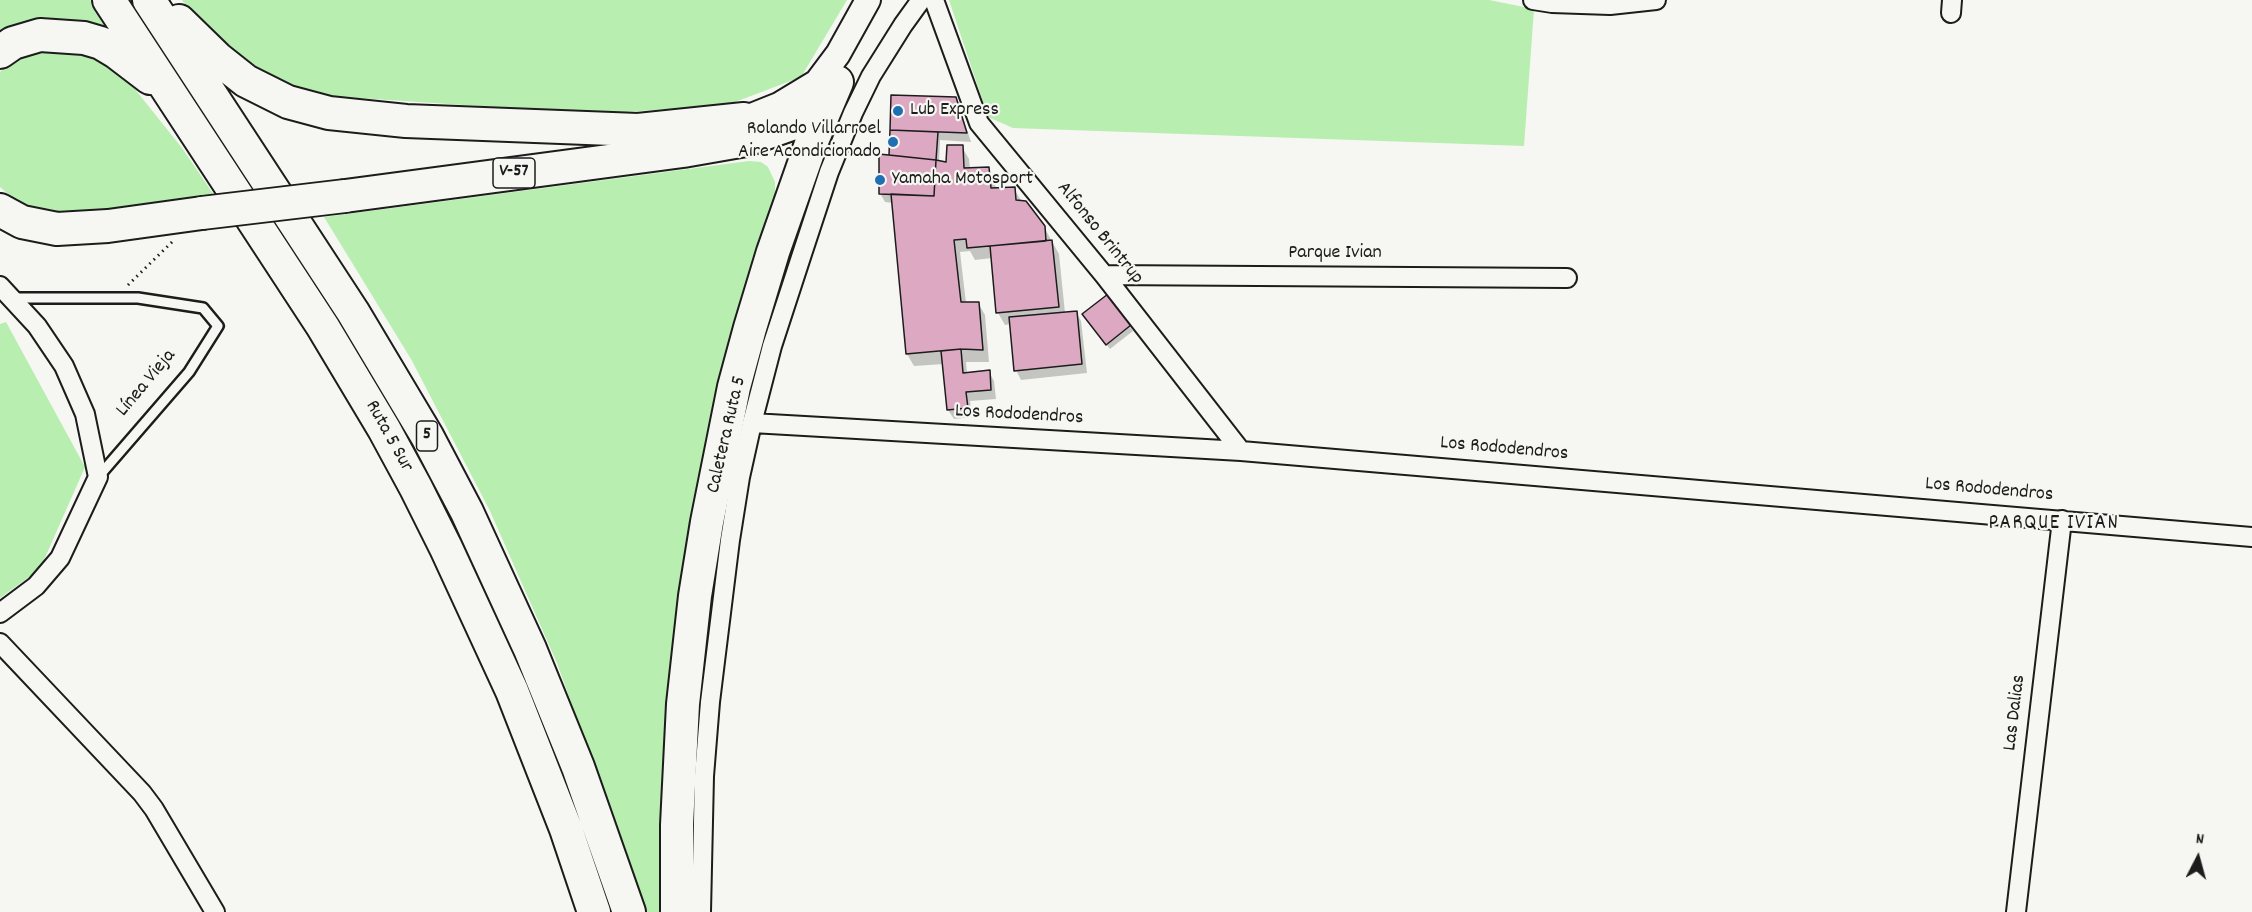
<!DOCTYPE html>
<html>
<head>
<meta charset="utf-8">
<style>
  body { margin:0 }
  #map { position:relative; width:2252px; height:912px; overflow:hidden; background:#f6f6f2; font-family:Dekko,sans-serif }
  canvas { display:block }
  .north { position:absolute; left:2168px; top:828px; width:60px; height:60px; -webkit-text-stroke:4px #f6f6f2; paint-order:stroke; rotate:6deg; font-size:16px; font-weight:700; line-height:24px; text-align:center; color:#1c1c1c }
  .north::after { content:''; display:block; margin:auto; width:21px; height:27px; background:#1c1c1c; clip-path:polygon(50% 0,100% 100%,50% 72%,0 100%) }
</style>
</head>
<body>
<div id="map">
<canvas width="2252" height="912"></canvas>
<div class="north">N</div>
</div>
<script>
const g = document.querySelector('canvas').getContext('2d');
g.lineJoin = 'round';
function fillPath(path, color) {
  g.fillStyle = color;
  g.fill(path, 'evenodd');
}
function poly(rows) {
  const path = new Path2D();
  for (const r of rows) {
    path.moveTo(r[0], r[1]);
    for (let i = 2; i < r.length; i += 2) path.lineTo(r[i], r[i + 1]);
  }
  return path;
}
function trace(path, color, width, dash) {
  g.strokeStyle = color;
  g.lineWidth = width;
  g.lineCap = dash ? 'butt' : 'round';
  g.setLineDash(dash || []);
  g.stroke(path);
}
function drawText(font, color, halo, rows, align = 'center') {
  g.font = font + ' Dekko,sans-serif';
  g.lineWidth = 4.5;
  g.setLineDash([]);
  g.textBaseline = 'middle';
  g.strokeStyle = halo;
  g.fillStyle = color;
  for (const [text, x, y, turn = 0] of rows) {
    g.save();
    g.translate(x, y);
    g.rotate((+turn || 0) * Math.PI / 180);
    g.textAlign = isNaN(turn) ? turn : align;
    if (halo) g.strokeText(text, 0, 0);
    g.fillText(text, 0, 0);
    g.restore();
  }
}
const green = poly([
  [0,0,90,0,110,32,0,35],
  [182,0,847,0,801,77,727,105,597,114,360,98,325,99,264,80,210,40],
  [949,0,1489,0,1534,9,1524,146,1013,128,988,117],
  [25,49,80,49,118,68,182,148,214,195,74,215,44,215,18,203,0,187,0,72,13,57],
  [749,161,761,162,768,167,775,182,775,195,733,340,667,912,646,912,557,663,490,511,411,359,324,217],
  [6,322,85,467,40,569,0,598,0,324]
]);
const shadow = poly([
  [893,97,955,99,960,108,971,142,940,140,939,162,947,164,962,147,969,159,970,169,988,169,995,181,996,190,1014,189,1022,202,1044,227,1059,254,1065,313,1076,312,1081,321,1087,373,1021,380,1016,370,1011,324,1005,325,998,313,992,258,975,260,970,251,960,252,966,303,978,303,985,315,989,362,966,362,967,374,989,372,994,381,996,399,970,401,972,417,954,419,948,410,944,364,914,366,907,354,893,203,885,202,880,193,890,157],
  [1108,297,1133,331,1110,349,1088,320]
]);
const building = poly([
  [891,95,956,97,967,133,890,130,891,95],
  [890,130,938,132,936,160,889,155,890,130],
  [947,145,963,145,964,168,989,167,991,188,1015,187,1016,200,1026,201,1045,226,1046,241,967,248,966,239,954,240,961,302,979,302,983,350,961,349,906,354,891,194,934,196,936,160,946,162,947,145],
  [879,154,936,160,934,196,879,194,879,154],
  [1052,240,1059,307,996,313,990,246,1052,240],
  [1108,294,1131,325,1106,345,1082,314,1108,294],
  [1077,311,1082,364,1014,371,1009,317,1077,311],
  [961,349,963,373,990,370,991,390,966,392,968,408,947,410,941,351,961,349]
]);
const path = poly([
  [128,285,172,242]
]);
const lane = poly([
  [12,298,138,298,203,308,218,326,189,372,99,476]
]);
const street = poly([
  [934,0,979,123,1104,275,1241,451],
  [1533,0,1552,3,1610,5,1656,0],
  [1951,13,1952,0],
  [1104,275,1567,278],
  [0,286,37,326,64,366,85,414,98,477,60,558,36,586,0,613],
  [752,423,1241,451,2252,537],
  [0,643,142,793,154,809,215,912],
  [701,912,704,776,710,702,730,540,740,477,752,423,772,346,802,254,829,172,853,113,871,76,903,25,921,0],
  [2016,912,2062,520]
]);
const secondary = poly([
  [744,119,779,105,817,82,838,54,868,0]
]);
const highway = poly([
  [109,0,323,327,384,429,416,488,446,548,512,691,566,829,594,912],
  [149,0,353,312,427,436,467,512,530,649,578,767,629,912],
  [179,21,217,58,246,81,288,102,329,113,406,121,638,130,744,119],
  [0,52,13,43,40,35,84,38,101,43,116,52,150,78],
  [345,196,683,151,746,140,800,121,827,94],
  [0,210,22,222,57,229,108,226,202,213],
  [677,912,677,825,683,704,695,596,707,522,734,387,750,328,773,252,812,141,837,82]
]);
const highwayBridge = poly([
  [202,213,345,196]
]);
const markers = [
  [898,111,6,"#1f6fb2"],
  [893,142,6,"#1f6fb2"],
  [880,180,6,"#1f6fb2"]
];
const shields = [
  [514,173,42],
  [427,436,21]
];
const shieldNames = [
  ["V-57",514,173],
  ["5",427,436]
];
const poiNames = [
  ["Lub Express",910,111],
  ["Rolando Villarroel",881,130,"right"],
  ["Aire Acondicionado",881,153,"right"],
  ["Yamaha Motosport",892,180]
];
const streetNames = [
  ["Alfonso Brintrup",1099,234,51],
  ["Parque Ivian",1335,254],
  ["Línea Vieja",147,384,-50],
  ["Los Rododendros",1019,416,3],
  ["Caletera Ruta 5",728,435,-77],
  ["Ruta 5 Sur",388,437,61],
  ["Los Rododendros",1504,450,5],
  ["Los Rododendros",1989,491,5],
  ["Las Dalias",2016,713,-83]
];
const neighbourhoodNames = [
  ["PARQUE IVIAN",2054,525]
];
fillPath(green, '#b8eeb0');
fillPath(shadow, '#0003');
fillPath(building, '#dda9c2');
trace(building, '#1c1c1c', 1.5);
trace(lane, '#1c1c1c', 14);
trace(street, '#1c1c1c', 22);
trace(secondary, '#1c1c1c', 28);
trace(highway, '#1c1c1c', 36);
trace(path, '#1c1c1c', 3, [1.5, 4.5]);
trace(lane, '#f6f6f2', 9);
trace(street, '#f6f6f2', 18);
trace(secondary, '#f6f6f2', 24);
trace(highway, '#f6f6f2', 32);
trace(highwayBridge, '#1c1c1c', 36, []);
trace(highwayBridge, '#f6f6f2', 32);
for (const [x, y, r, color] of markers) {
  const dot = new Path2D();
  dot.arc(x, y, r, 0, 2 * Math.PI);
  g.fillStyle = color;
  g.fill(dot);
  trace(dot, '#f6f6f2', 2);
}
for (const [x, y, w] of shields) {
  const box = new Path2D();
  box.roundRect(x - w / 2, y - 15, w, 30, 4.5);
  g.fillStyle = '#f6f6f2';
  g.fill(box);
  trace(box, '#1c1c1c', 1.5);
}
drawText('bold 18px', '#1c1c1c', null, shieldNames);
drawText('20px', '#1c1c1c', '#f6f6f2', poiNames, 'left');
drawText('20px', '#1c1c1c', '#f6f6f2', streetNames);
g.letterSpacing = '1.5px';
drawText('21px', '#1c1c1c', '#f6f6f2', neighbourhoodNames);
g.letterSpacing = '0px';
</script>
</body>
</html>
